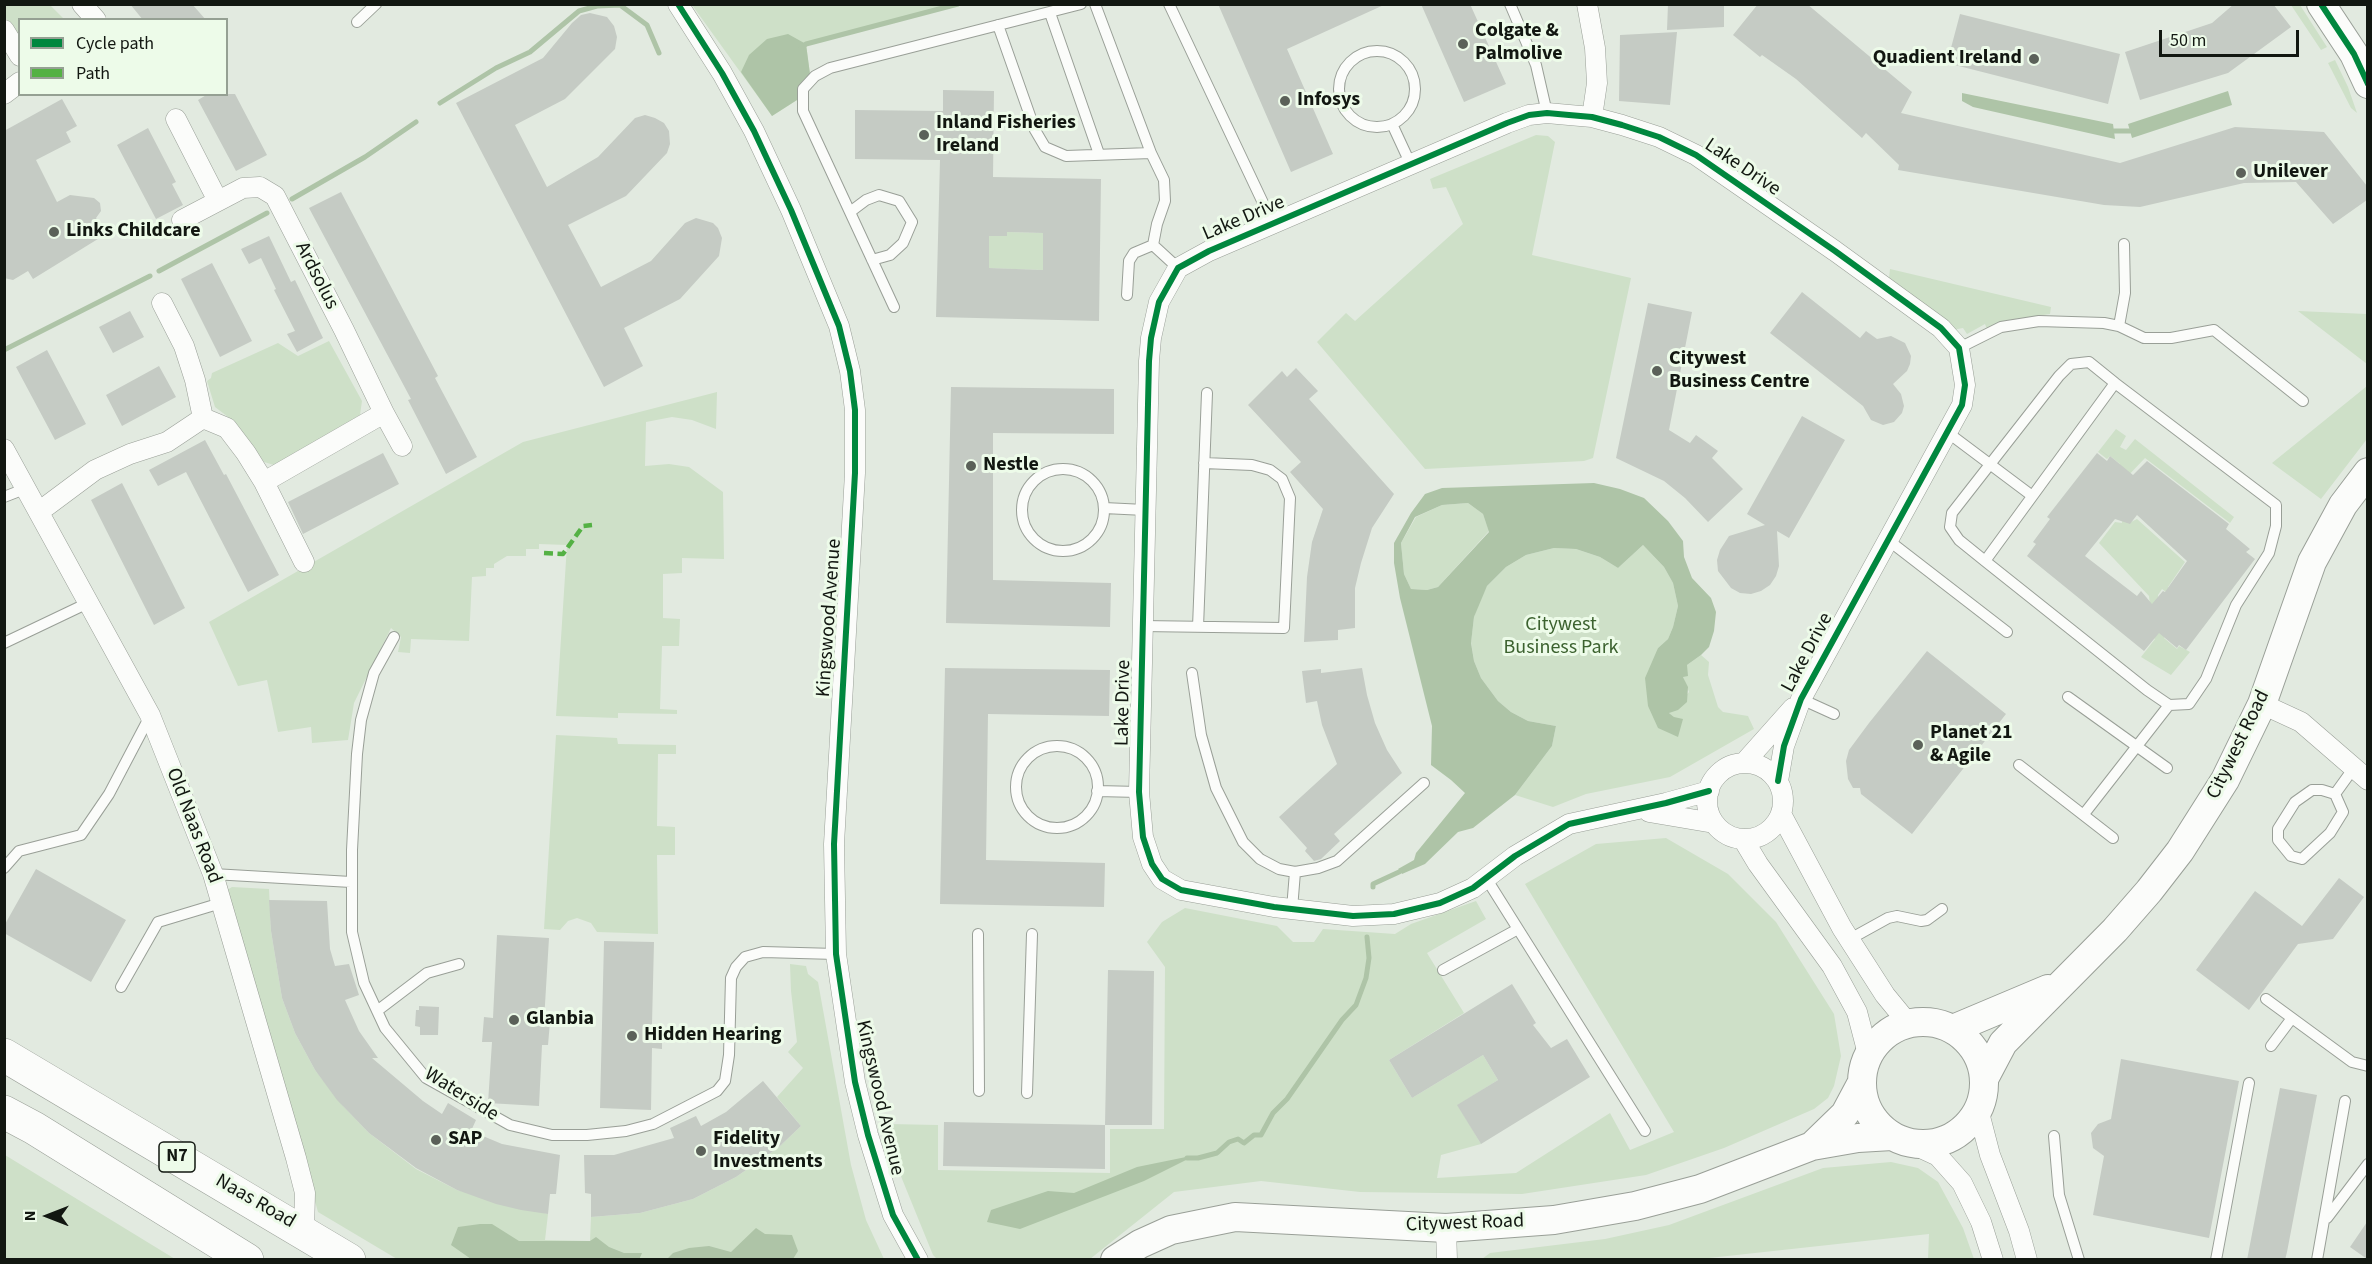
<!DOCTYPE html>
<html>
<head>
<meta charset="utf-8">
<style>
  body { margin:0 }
  #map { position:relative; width:2372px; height:1264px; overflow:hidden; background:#e2eae0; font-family:"Source Sans 3",sans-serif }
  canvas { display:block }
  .frame { position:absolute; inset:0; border:6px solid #121711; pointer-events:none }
  .legend { position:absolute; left:18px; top:18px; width:210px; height:78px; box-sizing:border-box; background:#edfbe9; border:2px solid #95a093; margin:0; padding:8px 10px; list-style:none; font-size:18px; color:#121711 }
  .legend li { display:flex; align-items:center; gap:12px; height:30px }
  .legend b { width:30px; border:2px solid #95a093 }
  .north { position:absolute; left:18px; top:1186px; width:60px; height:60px; -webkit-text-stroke:4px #edfbe9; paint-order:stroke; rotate:270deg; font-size:16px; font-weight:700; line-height:24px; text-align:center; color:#121711 }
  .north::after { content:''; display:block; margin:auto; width:21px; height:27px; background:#121711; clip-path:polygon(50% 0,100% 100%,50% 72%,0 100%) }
  .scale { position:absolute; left:2159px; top:30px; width:140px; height:27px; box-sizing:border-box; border:3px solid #121711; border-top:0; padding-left:8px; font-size:18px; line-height:21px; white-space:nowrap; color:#121711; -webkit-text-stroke:4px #edfbe9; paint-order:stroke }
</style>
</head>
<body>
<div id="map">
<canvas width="2372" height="1264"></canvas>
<div class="frame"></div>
<ul class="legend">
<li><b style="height:8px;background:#00873e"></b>Cycle path</li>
<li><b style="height:8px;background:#54b144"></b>Path</li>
</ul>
<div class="north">N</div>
<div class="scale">50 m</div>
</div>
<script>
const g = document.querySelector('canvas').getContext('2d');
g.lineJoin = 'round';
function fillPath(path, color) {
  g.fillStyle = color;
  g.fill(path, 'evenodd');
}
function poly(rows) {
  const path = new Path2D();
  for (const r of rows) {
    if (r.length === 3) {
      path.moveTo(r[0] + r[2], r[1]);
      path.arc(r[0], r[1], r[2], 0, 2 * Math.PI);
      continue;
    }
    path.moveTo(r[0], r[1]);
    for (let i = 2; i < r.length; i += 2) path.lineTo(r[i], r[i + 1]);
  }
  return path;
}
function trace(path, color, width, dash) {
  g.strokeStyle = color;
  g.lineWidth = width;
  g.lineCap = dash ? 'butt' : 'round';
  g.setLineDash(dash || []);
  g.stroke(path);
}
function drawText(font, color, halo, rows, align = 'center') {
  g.font = font + ' "Source Sans 3",sans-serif';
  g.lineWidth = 6;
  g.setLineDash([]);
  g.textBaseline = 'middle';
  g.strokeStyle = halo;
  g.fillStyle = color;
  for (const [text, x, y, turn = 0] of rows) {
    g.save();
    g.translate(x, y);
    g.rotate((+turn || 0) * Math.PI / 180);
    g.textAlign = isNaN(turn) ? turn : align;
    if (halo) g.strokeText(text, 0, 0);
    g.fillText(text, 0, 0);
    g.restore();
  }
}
const green = poly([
  [4,5,50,5,64,19,20,20,19,35,5,17],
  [692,5,958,5,806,44,810,74,797,100,772,116],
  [2291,5,2300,5,2327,47,2321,50],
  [2335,60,2348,87,2357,113,2351,108,2328,63],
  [1536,135,1548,136,1555,142,1532,255,1631,278,1593,458,1584,461,1425,469,1317,342,1346,313,1355,321,1463,224,1446,187,1433,189,1430,179],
  [1007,232,1047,233,1043,253,1043,270,985,268,989,253,989,236,1007,236],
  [1890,269,2051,307,2050,314,2009,320,1987,329,1985,324,1967,334,1963,328,1952,330,1889,278],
  [2298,311,2367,314,2367,364],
  [329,341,362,401,360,415,274,465,264,462,236,423,215,407,207,381,211,378,212,373,278,343,298,356],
  [2367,386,2367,439,2321,499,2272,463],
  [717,392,716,429,692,420,672,417,646,422,645,466,669,464,689,467,723,492,724,559,682,558,682,573,663,574,663,618,680,619,679,646,662,646,660,709,677,710,677,714,618,713,618,718,556,716,567,545,539,544,539,549,526,549,526,556,507,556,494,564,494,568,486,568,486,576,472,577,469,641,411,639,410,653,398,652,401,637,391,628,354,703,348,740,312,743,311,727,278,732,267,680,238,686,209,622,523,442],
  [2116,429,2126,436,2120,447,2126,450,2135,439,2234,517,2230,523,2145,458,2125,479,2131,522,2137,519,2185,562,2168,587,2173,592,2170,595,2162,589,2158,595,2161,630,2166,634,2164,638,2177,649,2179,646,2190,652,2171,675,2141,657,2155,639,2150,635,2153,631,2149,596,2099,543,2115,522,2122,523,2120,499,2120,464,2110,456,2107,459,2098,452],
  [1468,503,1483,514,1489,531,1438,587,1427,590,1411,589,1404,574,1401,543,1416,517,1442,505],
  [1643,545,1664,567,1673,583,1678,606,1673,627,1668,639,1658,648,1648,706,1674,717,1669,713,1689,692,1683,677,1687,665,1701,655,1709,662,1708,675,1718,707,1723,712,1748,716,1754,729,1670,777,1586,794,1553,807,1515,795,1552,746,1556,726,1528,721,1511,712,1498,701,1481,678,1474,661,1471,642,1474,617,1479,601,1487,586,1506,567,1526,555,1554,548,1576,549,1600,557,1618,568],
  [556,735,617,738,618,744,676,745,676,754,658,754,657,826,675,827,675,855,657,855,658,934,597,932,591,923,577,918,568,921,560,930,544,929],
  [1666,838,1728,874,1776,922,1834,1014,1841,1056,1834,1086,1828,1098,1814,1109,1724,1148,1646,1175,1522,1194,1360,1192,1261,1181,1174,1192,1090,1259,937,1259,933,1255,898,1169,889,1124,938,1125,938,1170,1110,1173,1110,1129,1164,1129,1165,967,1147,942,1162,922,1185,908,1277,926,1293,942,1314,942,1323,929,1395,934,1411,924,1476,901,1486,919,1427,953,1464,1013,1389,1060,1412,1098,1483,1055,1498,1080,1458,1105,1481,1144,1441,1155,1437,1178,1516,1173,1610,1113,1630,1150,1674,1132,1525,884,1596,844],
  [232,887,269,889,271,931,282,998,295,1033,315,1070,344,1107,369,1133,416,1169,457,1190,548,1214,545,1240,590,1241,591,1217,640,1213,693,1199,736,1177,779,1147,801,1126,777,1097,803,1068,788,1052,797,1042,791,991,790,964,806,966,808,974,818,982,851,1165,866,1220,884,1259,397,1259,318,1212,227,890],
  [5,1155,175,1259,5,1259],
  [1891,1162,1918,1168,1938,1182,1963,1228,1974,1259,1928,1259,1929,1234,1700,1259,1482,1259,1490,1253,1605,1239,1669,1225,1823,1168]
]);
const water = poly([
  [788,34,806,44,810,74,797,100,772,116,741,72,749,55,767,39],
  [2228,91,2232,105,2132,138,2128,124],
  [1962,93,2113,124,2115,139,1973,107,1962,101],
  [1594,483,1620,489,1644,498,1668,521,1683,541,1684,557,1692,578,1711,598,1716,612,1714,631,1709,647,1701,655,1687,665,1688,676,1683,677,1688,687,1687,702,1678,710,1669,713,1674,717,1683,719,1678,737,1658,728,1648,706,1645,678,1658,648,1668,639,1673,627,1678,606,1673,583,1664,567,1643,545,1618,568,1600,557,1576,549,1554,548,1526,555,1506,567,1487,586,1474,617,1471,643,1474,661,1481,678,1498,701,1511,712,1528,721,1556,726,1552,746,1515,795,1473,828,1458,832,1425,864,1402,874,1398,869,1414,860,1416,853,1465,793,1451,780,1431,765,1432,726,1400,598,1394,563,1394,543,1411,513,1425,494,1442,488],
  [1468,503,1483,514,1489,532,1438,587,1427,590,1411,589,1404,574,1401,543,1415,517,1442,505],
  [1186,1157,1186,1160,1144,1181,1020,1229,987,1222,991,1210,1048,1191,1074,1193,1137,1167],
  [480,1224,492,1224,519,1241,590,1241,596,1237,609,1247,624,1253,642,1253,639,1260,471,1259,451,1245,458,1227],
  [756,1228,765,1234,792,1235,798,1251,793,1259,667,1259,673,1253,689,1248,709,1246,731,1252]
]);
const stream = poly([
  [801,48,806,44,958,4],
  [440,103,496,68,530,52,579,11,597,6,620,5,647,25,659,53],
  [2114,131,2130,131],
  [292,199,365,157,416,122],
  [159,271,267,213],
  [4,350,150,276],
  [1373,887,1373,884,1399,872],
  [1187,1158,1198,1158,1217,1153,1229,1142,1238,1139,1244,1143,1254,1135,1261,1135,1273,1113,1287,1099,1342,1020,1356,1005,1366,978,1369,958,1367,937]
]);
const building = poly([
  [130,4,192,4,206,20,143,20],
  [1218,4,1386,4,1287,49,1333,154,1291,172],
  [1421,4,1470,4,1506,84,1464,102],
  [1668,4,1724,4,1724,27,1667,30],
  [1758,4,1807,4,1912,92,1901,113,2120,163,2235,127,2324,132,2367,186,2367,200,2333,224,2296,182,2244,183,2140,207,2104,205,1898,170,1899,165,1866,133,1862,138,1796,79,1762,55,1760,57,1733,35],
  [2234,4,2273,4,2291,27,2228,73,2140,100,2125,52,2212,23],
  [590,13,607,17,614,26,617,37,615,49,565,99,515,125,547,187,598,157,635,118,645,115,655,118,664,123,669,131,670,144,667,153,626,196,568,225,601,287,651,261,685,223,696,218,713,223,718,228,722,238,719,256,680,299,624,328,643,366,604,387,456,103,543,58,572,23,581,15],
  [1960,14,2120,54,2108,104,1947,63],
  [1677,32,1670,105,1619,101,1620,35],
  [943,90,994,91,993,177,1101,179,1099,321,936,317,940,160,855,159,855,110,943,111],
  [1007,232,1043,233,1043,270,989,268,989,236,1007,236],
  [208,94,235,94,267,155,236,171,198,100],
  [62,99,77,126,66,132,71,142,36,160,57,202,70,195,94,198,100,203,101,211,96,218,106,234,33,279,28,271,13,280,4,278,4,131],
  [148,128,176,182,172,184,183,205,156,219,117,145],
  [341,192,438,376,435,378,477,457,446,474,408,400,411,399,309,208],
  [269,236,291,282,295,280,323,338,297,352,287,334,295,331,274,290,276,289,261,258,249,264,241,249],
  [212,263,252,341,220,357,181,279],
  [1802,292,1860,338,1866,331,1877,339,1891,336,1905,343,1911,356,1910,364,1907,371,1893,384,1901,394,1904,406,1902,413,1894,422,1883,425,1871,420,1863,406,1770,333],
  [1648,303,1692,312,1669,430,1690,443,1696,435,1718,451,1712,458,1743,489,1708,522,1685,498,1664,481,1616,458],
  [130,311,144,337,113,353,99,327],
  [47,350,86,424,55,440,16,367],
  [159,366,176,397,122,426,106,395],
  [1296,368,1318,391,1309,399,1394,494,1372,528,1361,563,1355,588,1355,628,1338,630,1338,640,1304,642,1307,577,1312,542,1323,509,1290,472,1301,462,1248,405,1282,371,1287,377],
  [951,387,1114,389,1114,434,993,433,993,580,1111,583,1110,627,946,623],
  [1802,416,1845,440,1789,538,1777,531,1779,566,1776,576,1770,585,1761,591,1751,594,1740,593,1731,588,1718,571,1717,560,1720,550,1729,536,1765,525,1747,514],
  [205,440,224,475,226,474,279,575,248,592,186,472,158,486,149,470],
  [383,453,399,484,303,534,288,502],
  [2097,453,2107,461,2110,456,2133,475,2147,461,2229,524,2226,529,2250,549,2246,552,2255,559,2186,650,2179,645,2177,648,2159,633,2144,651,2027,556,2036,544,2033,542,2050,519,2047,517],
  [2137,515,2187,561,2165,592,2163,591,2152,604,2141,591,2137,596,2085,556,2115,519,2130,524],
  [122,483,185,608,154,625,91,500],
  [1927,651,2006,714,1912,834,1861,794,1860,788,1853,788,1848,779,1846,761,1849,750,1869,723],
  [945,668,1110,670,1109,716,988,714,986,860,1105,863,1104,907,940,904],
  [1362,668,1367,695,1375,723,1387,750,1402,773,1334,834,1340,841,1321,859,1314,861,1305,851,1307,848,1279,817,1337,764,1322,725,1317,701,1306,703,1302,671,1321,669,1321,673],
  [36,869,126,920,91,982,4,933,4,926],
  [2339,878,2364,897,2333,939,2298,944,2249,1010,2196,970,2255,891,2302,926],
  [269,900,327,901,330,949,335,966,349,964,359,995,345,1000,359,1031,378,1058,372,1058,423,1101,442,1114,448,1103,476,1120,471,1131,502,1144,560,1155,556,1194,550,1194,548,1214,521,1210,496,1204,457,1190,416,1168,369,1133,337,1100,315,1070,295,1033,282,998,271,931],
  [497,935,549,938,544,1021,550,1022,548,1045,542,1045,539,1106,488,1103,492,1042,482,1042,484,1017,493,1018],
  [604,941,654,942,652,1024,662,1024,662,1049,652,1048,651,1110,600,1108],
  [1108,970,1154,971,1152,1125,1105,1125],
  [1512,984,1536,1023,1533,1025,1551,1048,1567,1039,1590,1077,1481,1144,1457,1105,1498,1080,1483,1055,1412,1098,1389,1060],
  [419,1006,439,1007,438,1035,420,1035,420,1027,415,1026,416,1010,419,1010],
  [2121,1059,2239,1081,2209,1238,2093,1215,2104,1156,2093,1148,2091,1133,2098,1124,2111,1119],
  [763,1081,801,1126,779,1147,736,1177,693,1199,640,1213,591,1217,591,1194,585,1193,584,1155,614,1155,674,1138,670,1128,696,1116,701,1126,726,1112],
  [2280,1088,2317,1095,2287,1252,2285,1260,2247,1260],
  [944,1122,1105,1125,1105,1169,943,1166],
  [2367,1222,2367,1259,2350,1247]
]);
const lane = poly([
  [1095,4,1151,153,1164,180,1165,201,1157,224,1153,245,1178,268],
  [1169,4,1273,224],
  [1510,4,1536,65,1547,113],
  [1050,13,1099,154],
  [357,22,376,4],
  [998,25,1035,130,1045,147,1066,156,1151,153],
  [1377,89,38],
  [1392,124,1411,165],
  [850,212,866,200,879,195,899,201,912,222,903,243,890,255,872,260],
  [1127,295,1129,261,1134,253,1153,245],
  [894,307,803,111,803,89,815,76,830,68,1081,4],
  [2119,326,2125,293,2124,244],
  [1959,348,2001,327,2039,321,2104,323,2119,326,2144,338,2171,338,2214,330,2303,401],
  [1947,432,2031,495],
  [1063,510,41],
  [4,497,27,488],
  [1104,508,1145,510],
  [1888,540,2007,632],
  [1985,561,2115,383,2276,505,2276,526,2269,553,2236,605,2206,679,2189,704,2169,705,2147,690,1985,561,1959,540,1950,527,1952,513,2059,376,2071,364,2089,362,2115,383],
  [1142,626,1284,628,1290,498,1282,479,1270,470,1252,465,1204,463],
  [1198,627,1207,393],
  [394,637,374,673,361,720,357,754,352,850,352,932,364,983,385,1028,426,1078,510,1125,552,1135,587,1135,626,1131,653,1124,717,1091,725,1081,729,1055,731,978,736,967,745,957,763,952,836,954],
  [4,643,90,602],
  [1192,673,1201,735,1216,788,1243,842,1260,859,1279,869,1295,872,1318,868,1337,861,1424,783],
  [2068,697,2167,768],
  [1801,699,1834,714],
  [1057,787,41],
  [2019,765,2113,838],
  [2312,790,2322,790,2335,794,2343,812,2330,833,2302,859,2291,856,2278,840,2278,829,2295,802,2312,790],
  [1097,791,1139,792],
  [2335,794,2353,769],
  [2084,814,2169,705],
  [4,868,19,851,81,835,109,794,150,716],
  [213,874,351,882],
  [1486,878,1645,1131],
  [1292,909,1295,872],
  [978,934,979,1091],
  [1850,939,1888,918,1897,916,1921,921,1927,920,1942,909],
  [1443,970,1518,929],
  [121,987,158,922,221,903],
  [2266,999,2352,1062,2368,1066],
  [377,1011,427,973,459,964],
  [2271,1046,2292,1018],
  [1027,1093,1032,934],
  [2054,1136,2059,1195,2079,1260],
  [2327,1218,2368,1164],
  [2216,1260,2249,1083],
  [2317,1260,2345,1101]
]);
const street = poly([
  [82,4,96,20],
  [678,4,722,73,754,131,791,210,839,326,850,371,855,410,855,473,834,844,836,954,855,1082,868,1135,893,1215,918,1260],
  [1587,4,1595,48,1597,83,1592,117],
  [4,30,20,56],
  [4,94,20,82],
  [176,119,218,201],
  [182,220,243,188,260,187,275,196,344,330,384,413],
  [203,418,227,428,246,453,264,482,304,562],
  [4,449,150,715,213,874,296,1158,305,1193,304,1231],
  [264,482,384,413,402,446],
  [40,511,95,470,130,454,167,442,203,418,195,380,184,346,162,303],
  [2262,704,2301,722,2368,780],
  [1744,763,1793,708],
  [1745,801,38],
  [1709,791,1666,803,1569,824,1515,856,1473,888,1440,903,1394,914,1353,916,1274,907,1181,890,1162,879,1152,864,1143,837,1139,792,1149,361,1151,338,1159,302,1178,268,1209,251,1507,123,1529,115,1547,113,1569,115,1592,117,1622,125,1659,137,1696,155,1835,251,1941,328,1959,348,1965,385,1962,405,1801,699,1784,746,1778,781],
  [1649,812,1714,823],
  [1781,814,1842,928,1885,995,1908,1023],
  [1743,839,1758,864,1832,966,1857,1012,1868,1054],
  [1978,1109,1990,1155,2019,1231,2027,1260],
  [1910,1143,1938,1156,1962,1183,1981,1222,1993,1260],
  [1446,1228,1447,1260]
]);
const secondary = poly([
  [2321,4,2354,54,2368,84],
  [1923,1083,61],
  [1953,1029,2048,989],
  [1984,1079,2003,1043,2115,930,2149,891,2180,851,2225,780,2262,704,2312,562,2343,505,2368,472],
  [1812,1146,1845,1114,1861,1084],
  [1115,1260,1140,1244,1171,1230,1235,1217,1446,1228,1554,1220,1635,1206,1700,1189,1812,1146,1858,1138,1892,1136]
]);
const highway = poly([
  [4,1055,349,1260],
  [4,1112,34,1128,247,1260]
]);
const quiet = poly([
  [544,553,563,554,583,526,592,525]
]);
const cycleway = poly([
  [678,4,722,73,754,131,791,210,839,326,850,371,855,410,855,473,834,844,836,954,855,1082,868,1135,893,1215,918,1260],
  [2321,4,2354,54,2368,84],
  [1709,791,1666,803,1569,824,1515,856,1473,888,1440,903,1394,914,1353,916,1274,907,1181,890,1162,879,1152,864,1143,837,1139,792,1149,361,1151,338,1159,302,1178,268,1209,251,1507,123,1529,115,1547,113,1569,115,1592,117,1622,125,1659,137,1696,155,1835,251,1941,328,1959,348,1965,385,1962,405,1801,699,1784,746,1778,781]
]);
const markers = [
  [1463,44,6,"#5b6159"],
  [2034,59,6,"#5b6159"],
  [1285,101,6,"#5b6159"],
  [924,135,6,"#5b6159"],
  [2241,173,6,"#5b6159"],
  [54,232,6,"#5b6159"],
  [1657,371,6,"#5b6159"],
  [971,466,6,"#5b6159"],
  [1918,745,6,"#5b6159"],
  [514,1020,6,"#5b6159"],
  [632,1036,6,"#5b6159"],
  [436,1140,6,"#5b6159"],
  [701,1151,6,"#5b6159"]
];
const shields = [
  [177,1157,36]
];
const shieldNames = [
  ["N7",177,1157]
];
const poiNames = [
  ["Colgate &",1475,32],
  ["Palmolive",1475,55],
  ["Quadient Ireland",2022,59,"right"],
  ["Infosys",1297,101],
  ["Inland Fisheries",936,124],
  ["Ireland",936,147],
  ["Unilever",2253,173],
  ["Links Childcare",66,232],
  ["Citywest",1669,360],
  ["Business Centre",1669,383],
  ["Nestle",983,466],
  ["Planet 21",1930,734],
  ["& Agile",1930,757],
  ["Glanbia",526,1020],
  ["Hidden Hearing",644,1036],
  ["SAP",448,1140],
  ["Fidelity",713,1140],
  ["Investments",713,1163]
];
const streetNames = [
  ["Lake Drive",1742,168,34],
  ["Lake Drive",1244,219,-23],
  ["Ardsolus",316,276,63],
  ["Kingswood Avenue",830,618,-86],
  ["Lake Drive",1808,653,-62],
  ["Lake Drive",1124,703,-89],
  ["Citywest Road",2239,745,-64],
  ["Old Naas Road",193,826,69],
  ["Waterside",461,1095,32],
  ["Kingswood Avenue",879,1098,77],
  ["Naas Road",255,1202,30],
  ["Citywest Road",1465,1224,-2]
];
const parkNames = [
  ["Citywest",1561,626],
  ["Business Park",1561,649]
];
fillPath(green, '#cee0c8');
fillPath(water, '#aec4a7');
trace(stream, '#aec4a7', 5);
fillPath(building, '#c5cbc4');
trace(lane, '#999f97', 12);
trace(street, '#999f97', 21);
trace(secondary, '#999f97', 30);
trace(highway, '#999f97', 34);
trace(lane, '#fbfcfa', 10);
trace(street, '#fbfcfa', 20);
trace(secondary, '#fbfcfa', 28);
trace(highway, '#fbfcfa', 33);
trace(quiet, '#54b144', 4.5, [9, 4.5]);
trace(cycleway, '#00873e', 6);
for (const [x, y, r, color] of markers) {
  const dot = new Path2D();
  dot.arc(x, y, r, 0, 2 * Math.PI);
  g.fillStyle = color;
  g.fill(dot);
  trace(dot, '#edfbe9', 2);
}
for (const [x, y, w] of shields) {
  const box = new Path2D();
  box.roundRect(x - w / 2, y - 15, w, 30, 4.5);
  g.fillStyle = '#edfbe9';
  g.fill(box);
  trace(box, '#121711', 1.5);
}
drawText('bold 18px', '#121711', null, shieldNames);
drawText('bold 20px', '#121711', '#edfbe9', poiNames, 'left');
drawText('20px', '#121711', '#edfbe9', streetNames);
drawText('20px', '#3c622f', '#edfbe9', parkNames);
</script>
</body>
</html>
